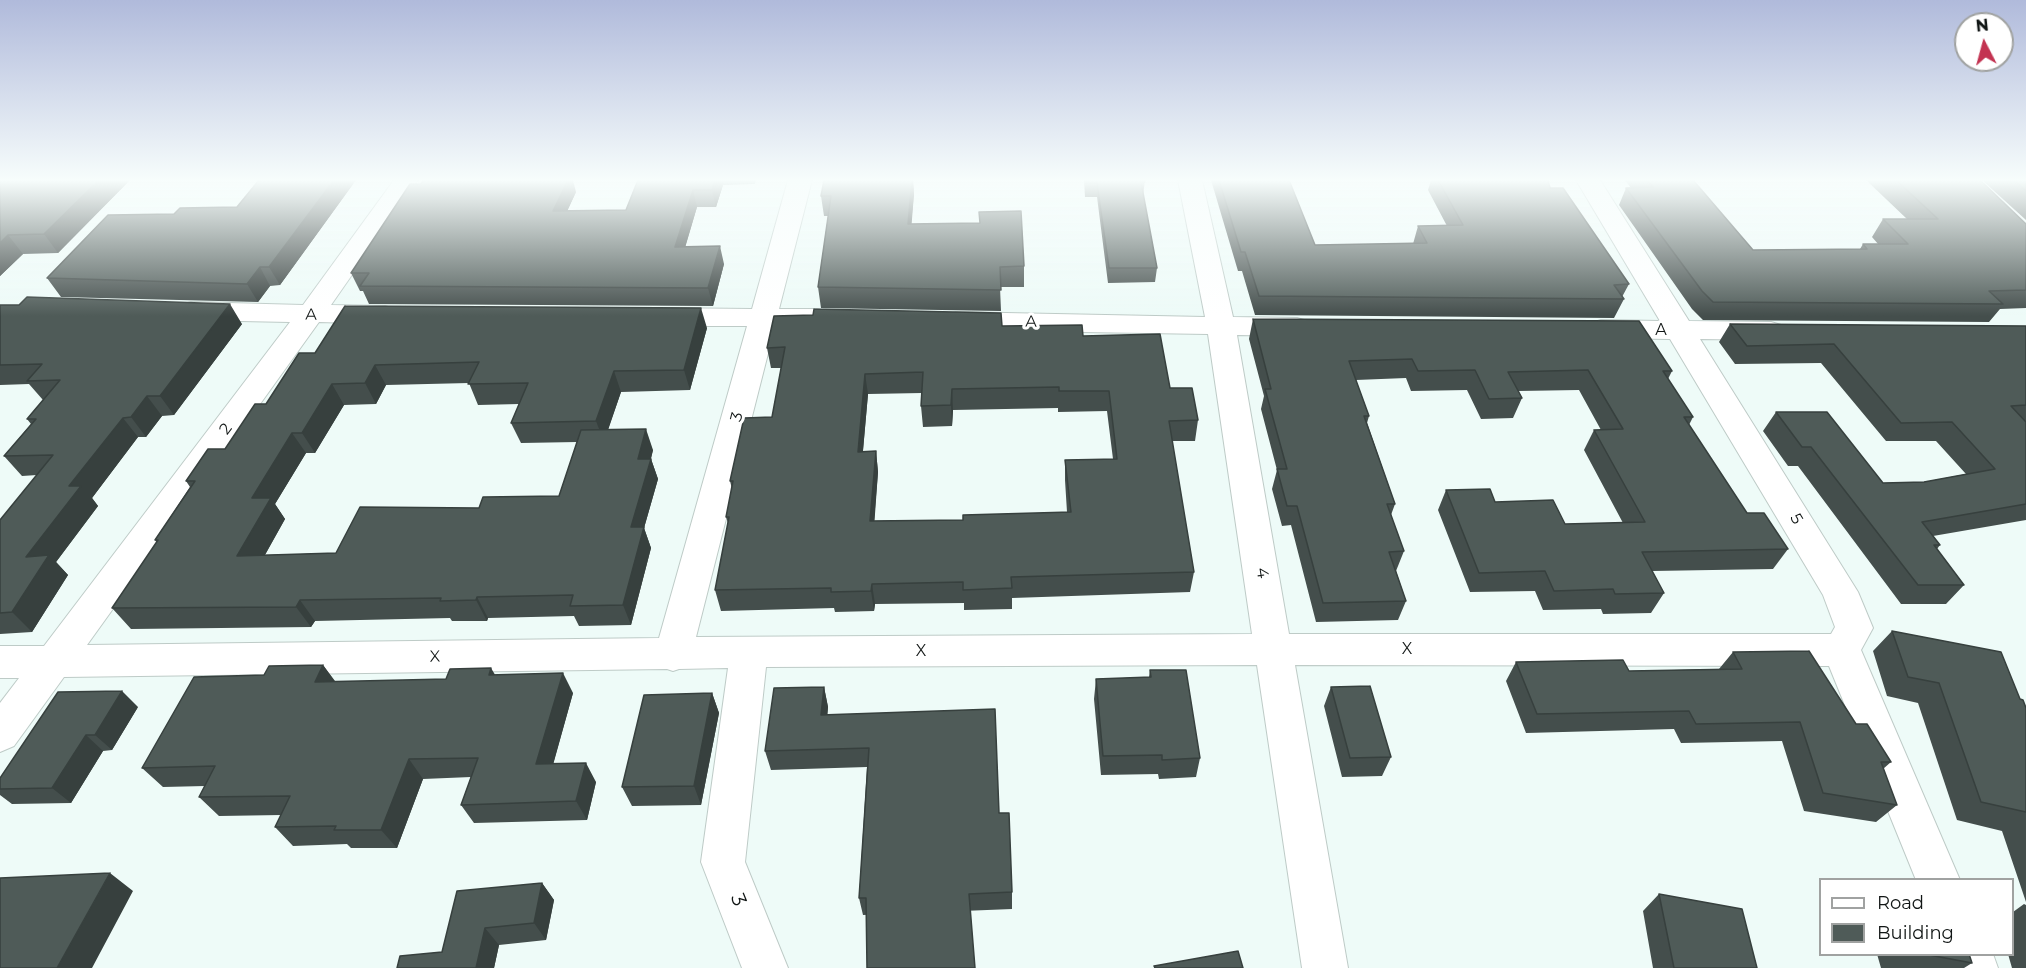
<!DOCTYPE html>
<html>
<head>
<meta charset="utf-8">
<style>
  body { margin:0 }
  #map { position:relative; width:2026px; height:968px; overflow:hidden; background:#eefbf8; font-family:Montserrat,sans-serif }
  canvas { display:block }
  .legend { position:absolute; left:1819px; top:878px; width:195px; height:78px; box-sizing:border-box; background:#fff; border:2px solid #a0a2a1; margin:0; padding:8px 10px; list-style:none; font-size:18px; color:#111615 }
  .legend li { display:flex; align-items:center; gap:12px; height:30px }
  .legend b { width:30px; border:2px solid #a0a2a1 }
  .north { position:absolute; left:1954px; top:12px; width:60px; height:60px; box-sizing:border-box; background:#fff; border:2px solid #a0a2a1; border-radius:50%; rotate:354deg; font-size:16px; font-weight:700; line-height:24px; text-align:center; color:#111615 }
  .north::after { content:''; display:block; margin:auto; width:21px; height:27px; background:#c33351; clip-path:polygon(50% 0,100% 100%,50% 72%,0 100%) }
</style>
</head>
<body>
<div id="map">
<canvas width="2026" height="968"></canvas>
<ul class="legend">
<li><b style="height:8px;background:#fff"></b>Road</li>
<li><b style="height:16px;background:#4f5b58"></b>Building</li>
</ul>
<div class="north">N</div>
</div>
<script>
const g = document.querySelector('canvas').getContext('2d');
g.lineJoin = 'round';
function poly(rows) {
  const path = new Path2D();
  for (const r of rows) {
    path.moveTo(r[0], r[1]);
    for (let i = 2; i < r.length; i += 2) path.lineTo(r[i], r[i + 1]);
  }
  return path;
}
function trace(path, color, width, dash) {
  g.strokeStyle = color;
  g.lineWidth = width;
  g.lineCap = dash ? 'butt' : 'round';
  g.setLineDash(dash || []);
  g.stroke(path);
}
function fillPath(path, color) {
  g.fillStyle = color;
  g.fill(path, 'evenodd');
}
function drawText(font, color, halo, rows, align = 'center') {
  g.font = font + ' Montserrat,sans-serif';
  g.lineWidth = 6;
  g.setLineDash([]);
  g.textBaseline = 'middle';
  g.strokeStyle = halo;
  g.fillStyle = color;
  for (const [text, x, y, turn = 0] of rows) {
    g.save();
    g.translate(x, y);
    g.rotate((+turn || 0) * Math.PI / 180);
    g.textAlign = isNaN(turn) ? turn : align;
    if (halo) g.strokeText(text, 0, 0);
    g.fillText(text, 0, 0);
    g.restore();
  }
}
const minor = poly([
  [394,180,418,180,331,305,385,306,395,309,399,315,395,321,385,324,319,322,87,645,659,638,747,326,659,326,649,323,645,317,649,311,659,308,752,309,788,180,812,180,779,309,817,309,827,312,831,318,827,324,817,327,775,326,696,637,1252,634,1208,334,956,330,946,327,942,321,946,315,956,312,1205,317,1178,180,1202,180,1233,317,1297,318,1307,321,1311,327,1307,333,1297,336,1237,335,1289,634,1831,634,1835,627,1823,595,1670,339,1601,338,1591,335,1587,329,1591,323,1601,320,1660,321,1576,180,1600,180,1689,321,1771,322,1781,325,1785,331,1781,337,1771,340,1700,339,1858,592,1873,628,1861,650,1960,880,1916,880,1829,666,1295,665,1348,968,1302,968,1257,665,766,667,745,862,788,968,742,968,701,862,728,668,679,669,673,671,667,669,64,677,14,746,0,752,0,703,19,678,0,678,0,646,44,646,290,322,191,320,181,317,177,311,181,305,191,302,303,305,394,180],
  [1946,954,1993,954,1998,968,1952,968,1946,954]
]);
const wall = poly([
  [0,180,130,180,58,253,23,254,0,276],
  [259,180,356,180,280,285,270,286,258,302,61,297,47,278,174,214,237,207],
  [638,180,756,180,755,184,723,185,716,207,697,207,685,247,724,264,713,306,369,304,363,291,360,291,351,273,576,192,567,211,626,210],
  [824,180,913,180,914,194,911,224,1024,266,1024,287,1000,287,1001,311,821,308,818,287,828,216,824,216,821,196],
  [1084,180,1145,180,1143,196,1157,268,1155,282,1108,283,1097,197,1085,197],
  [1211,180,1289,180,1315,245,1413,244,1418,226,1447,226,1428,190,1431,180,1548,180,1550,188,1629,284,1622,297,1624,299,1614,318,1255,315,1242,271,1238,271],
  [1625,180,1693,180,1753,250,1860,249,1863,244,1878,244,1872,237,1883,219,1907,219,1866,180,1980,180,2026,224,2026,308,2000,309,1989,322,1703,320,1692,309,1619,205,1626,188,1631,188],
  [1982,180,2026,180,2026,220],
  [0,305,242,324,174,415,162,416,146,437,138,437,92,498,98,506,56,562,68,575,32,632,0,634,0,520,37,475,22,476,4,456,31,424,27,419,43,400,29,384,0,385],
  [1253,319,1672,371,1668,379,1693,417,1689,425,1747,513,1788,549,1773,569,1652,571,1664,593,1651,613,1603,614,1601,609,1543,610,1535,591,1470,592,1438,510,1446,490,1495,502,1565,524,1623,523,1584,450,1594,430,1601,430,1579,390,1518,391,1522,398,1513,418,1481,419,1467,390,1411,391,1406,378,1356,380,1369,416,1367,423,1395,504,1391,515,1404,551,1396,571,1406,601,1398,620,1316,622,1291,525,1282,526,1272,489,1277,470,1261,409,1264,396,1249,339],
  [1730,324,2026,326,2026,520,1933,536,1940,545,1937,549,1964,585,1946,604,1901,604,1798,466,1788,466,1763,431,1776,412,1883,483,1924,482,1966,474,1936,441,1886,441,1821,363,1735,364,1719,342],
  [1002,326,1083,336,1170,388,1198,420,1195,441,1172,441,1194,572,1190,592,1012,598,1012,609,964,610,964,603,875,604,874,611,835,612,834,608,721,611,715,590,728,523,726,517,732,489,730,481,772,417,781,368,771,368,767,348],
  [922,393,921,406,923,427,952,426,953,410,1058,408,1058,412,1107,411,1113,459,1065,460,1065,480,1067,512,963,520,874,521,878,472,876,451,863,451,868,394],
  [707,328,690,390,621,392,608,429,653,450,651,459,658,479,644,528,651,548,631,625,579,626,574,616,488,618,487,621,452,621,450,618,315,621,311,627,131,629,112,608,157,543,155,540,190,487,186,481,225,449,266,404,315,353],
  [469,383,478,405,519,404,511,423,521,443,577,442,559,496,479,508,336,553,265,555,285,519,275,504,306,453,315,453,344,405,376,404,386,385],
  [1892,631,2020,699,2026,708,2026,902,2002,831,1957,820,1918,703,1887,696,1873,651],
  [1733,652,1856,724,1891,762,1883,769,1897,805,1876,822,1804,811,1782,741,1681,743,1674,729,1526,733,1506,681,1516,662,1629,671,1719,669],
  [323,665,335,682,446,679,495,675,573,693,553,764,596,782,587,820,474,823,461,805,471,777,423,779,397,848,351,848,347,844,293,846,275,827,281,815,219,816,199,797,205,786,163,787,142,768,264,675],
  [1150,670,1200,758,1196,777,1159,779,1158,774,1101,775,1094,699,1096,679,1149,677],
  [824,687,828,707,827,715,999,813,1012,892,1012,909,863,915,859,898,867,767,771,770,765,751],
  [1331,687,1391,757,1382,776,1342,777,1324,706],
  [712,693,719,713,701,805,632,806,622,787],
  [138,707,112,750,103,751,71,803,12,804,0,795,0,778],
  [542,883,554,900,546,940,499,945,494,968,397,968,442,952],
  [1659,894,1757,968,1653,968,1643,911],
  [2024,904,2026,905,2026,968,2012,968,2008,954,2013,954,2013,912],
  [1877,954,1969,954,1972,963,1964,968,1881,968]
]);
const shadedWall = poly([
  [99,180,130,180,58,253,44,234],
  [334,180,356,180,280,285,269,267],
  [568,180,573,180,576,192,559,229,553,211],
  [715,180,722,180,723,185,716,207,712,190],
  [912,180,913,180,914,194,910,244,908,224],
  [693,190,697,207,680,265,675,247],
  [8,235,23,254,0,276,0,243],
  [720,246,724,264,713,306,708,288],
  [260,267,270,286,258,302,247,284],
  [230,304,242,324,174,415,160,396],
  [701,308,707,328,690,390,684,370],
  [375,365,386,385,376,404,365,383],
  [614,371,621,392,604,442,596,421],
  [865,374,868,394,861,472,858,452],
  [332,384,344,405,315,453,302,433],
  [952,389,953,410,952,426,951,405],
  [147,396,162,416,146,437,131,417],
  [123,418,138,437,92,498,98,506,56,562,68,575,32,632,12,612,26,557,69,486],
  [646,429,653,450,645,480,638,459],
  [292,433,306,453,275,504,285,519,253,576,237,556,252,498],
  [876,451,878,472,873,542,870,521],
  [651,459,658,479,644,528,651,548,631,625,623,605,631,527],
  [872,584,875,604,874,611,871,591],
  [477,597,488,618,487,621,476,600],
  [300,600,315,621,311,627,296,607],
  [323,665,338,685,315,682],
  [491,668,503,688,489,675],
  [563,673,573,693,548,783,536,764],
  [824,687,828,707,826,735,821,715],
  [122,691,138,707,112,750,95,735],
  [712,693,719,713,701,805,694,786],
  [86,735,103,751,71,803,52,788],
  [409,759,423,779,397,848,381,830],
  [586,763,596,782,587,820,576,801],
  [110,873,133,891,92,968,57,968],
  [542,883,554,900,546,940,534,923],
  [485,928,499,945,494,968,476,968]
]);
const building = poly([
  [0,180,99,180,44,234,8,235,0,243,0,180],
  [259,180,334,180,269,267,260,267,247,284,47,278,108,215,174,214,180,208,237,207,259,180],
  [423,180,568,180,553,211,626,210,638,180,715,180,712,190,693,190,675,247,720,246,708,288,360,286,369,273,351,273,410,184,421,184,423,180],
  [824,180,912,180,908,224,980,223,979,212,1021,211,1024,266,1000,267,1001,290,818,287,831,196,821,196,824,180],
  [1086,180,1145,180,1145,182,1141,182,1157,268,1109,268,1097,183,1086,183,1086,180],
  [1219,180,1289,180,1315,245,1427,243,1418,226,1463,225,1438,180,1548,180,1550,188,1563,188,1629,284,1614,285,1624,299,1259,296,1245,252,1241,252,1219,180],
  [1647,180,1693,180,1753,250,1867,249,1863,244,1908,244,1883,219,1938,219,1896,180,1980,180,2026,224,2026,290,1989,291,2003,304,1713,302,1702,291,1626,188,1653,187,1647,180],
  [2014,180,2026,180,2026,191,2014,180],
  [27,297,230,304,160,396,147,396,131,417,123,418,69,486,81,486,26,557,49,555,12,612,0,613,0,520,53,455,4,456,36,419,27,419,60,380,27,381,42,364,0,365,0,305,19,305,27,297],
  [345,306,701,308,684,370,614,371,596,421,511,423,528,383,468,384,479,362,375,365,365,383,332,384,302,433,292,433,252,498,271,498,237,556,336,553,360,507,479,508,483,497,559,496,581,430,646,429,638,459,651,459,631,527,644,527,623,605,570,606,573,595,477,597,476,600,440,601,441,598,300,600,296,607,112,608,158,540,155,540,195,481,186,481,208,449,225,449,255,404,266,404,299,353,315,353,345,306],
  [814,309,1001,313,1002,326,1082,325,1083,336,1160,334,1170,388,1192,388,1198,420,1169,421,1194,572,1011,577,1012,588,963,590,963,582,872,584,871,591,831,592,831,588,715,590,729,517,726,517,733,481,730,481,744,418,772,417,785,347,767,348,774,316,813,315,814,309],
  [923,372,921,406,951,405,952,389,1059,387,1059,391,1109,391,1117,459,1065,460,1071,512,963,515,963,520,870,521,876,451,858,452,865,374,923,372],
  [1253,319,1639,321,1672,371,1663,371,1693,417,1684,417,1747,513,1764,513,1788,549,1642,552,1664,593,1615,594,1613,589,1554,591,1545,571,1479,573,1446,490,1490,489,1495,502,1553,500,1565,524,1645,522,1594,430,1623,429,1588,370,1508,372,1522,398,1489,399,1475,370,1418,371,1412,359,1349,361,1369,416,1364,416,1395,504,1387,504,1404,551,1389,552,1406,601,1323,603,1297,506,1287,506,1277,469,1287,469,1265,389,1271,389,1253,319],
  [1730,324,2026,326,2026,405,2011,406,2026,422,2026,504,1922,522,1940,545,1934,545,1964,585,1918,585,1811,447,1802,447,1776,412,1827,412,1883,483,1924,482,1995,469,1952,422,1901,423,1834,344,1747,346,1730,324],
  [1892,631,2001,652,2020,699,2023,700,2026,708,2026,812,1981,802,1939,683,1908,677,1892,631],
  [1809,651,1856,724,1867,724,1891,762,1881,762,1897,805,1823,793,1800,722,1696,724,1689,711,1537,714,1516,662,1623,660,1629,671,1742,669,1733,652,1809,651],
  [323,665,315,682,446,679,450,669,491,668,489,675,563,673,536,764,586,763,576,801,461,805,478,758,409,759,381,830,334,830,336,826,275,827,290,796,199,797,215,766,142,768,194,677,264,675,269,666,323,665],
  [1150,670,1186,670,1200,758,1162,760,1162,755,1103,756,1096,679,1151,677,1150,670],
  [1370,686,1391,757,1350,758,1331,687,1370,686],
  [824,687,821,715,995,709,999,813,1009,813,1012,892,969,894,975,968,867,968,866,898,859,898,869,748,765,751,774,688,824,687],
  [122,691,95,735,86,735,52,788,0,789,0,778,58,692,122,691],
  [712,693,694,786,622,787,644,695,712,693],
  [110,873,57,968,0,968,0,878,110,873],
  [542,883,534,923,485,928,476,968,397,968,400,956,442,952,457,891,542,883],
  [1659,894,1742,909,1757,968,1674,968,1659,894],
  [1238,951,1243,968,1155,968,1154,966,1238,951],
  [1924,954,1969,954,1972,963,1924,954]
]);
const streetNames = [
  ["A",311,315,1],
  ["A",1031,322,1],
  ["A",1661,330],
  ["3",737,417,-75],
  ["2",226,429,-53],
  ["5",1796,519,59],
  ["4",1262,573,81],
  ["X",1407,649],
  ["X",921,651],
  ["X",435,657,-1]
];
const nearStreetnames = [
  ["3",738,900,68]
];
trace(minor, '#becbc7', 2);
fillPath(minor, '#fff');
fillPath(wall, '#444e4c');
fillPath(shadedWall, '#37403e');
fillPath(building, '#4f5b58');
trace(building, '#37403e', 1.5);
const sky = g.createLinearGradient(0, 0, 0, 316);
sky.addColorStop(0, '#b0badb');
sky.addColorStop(0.57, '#f7fdfc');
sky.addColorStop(1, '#f7fdfc00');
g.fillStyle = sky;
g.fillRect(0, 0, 2026, 316);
drawText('16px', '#111615', '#fff', streetNames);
drawText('20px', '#111615', '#fff', nearStreetnames);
</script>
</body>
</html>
